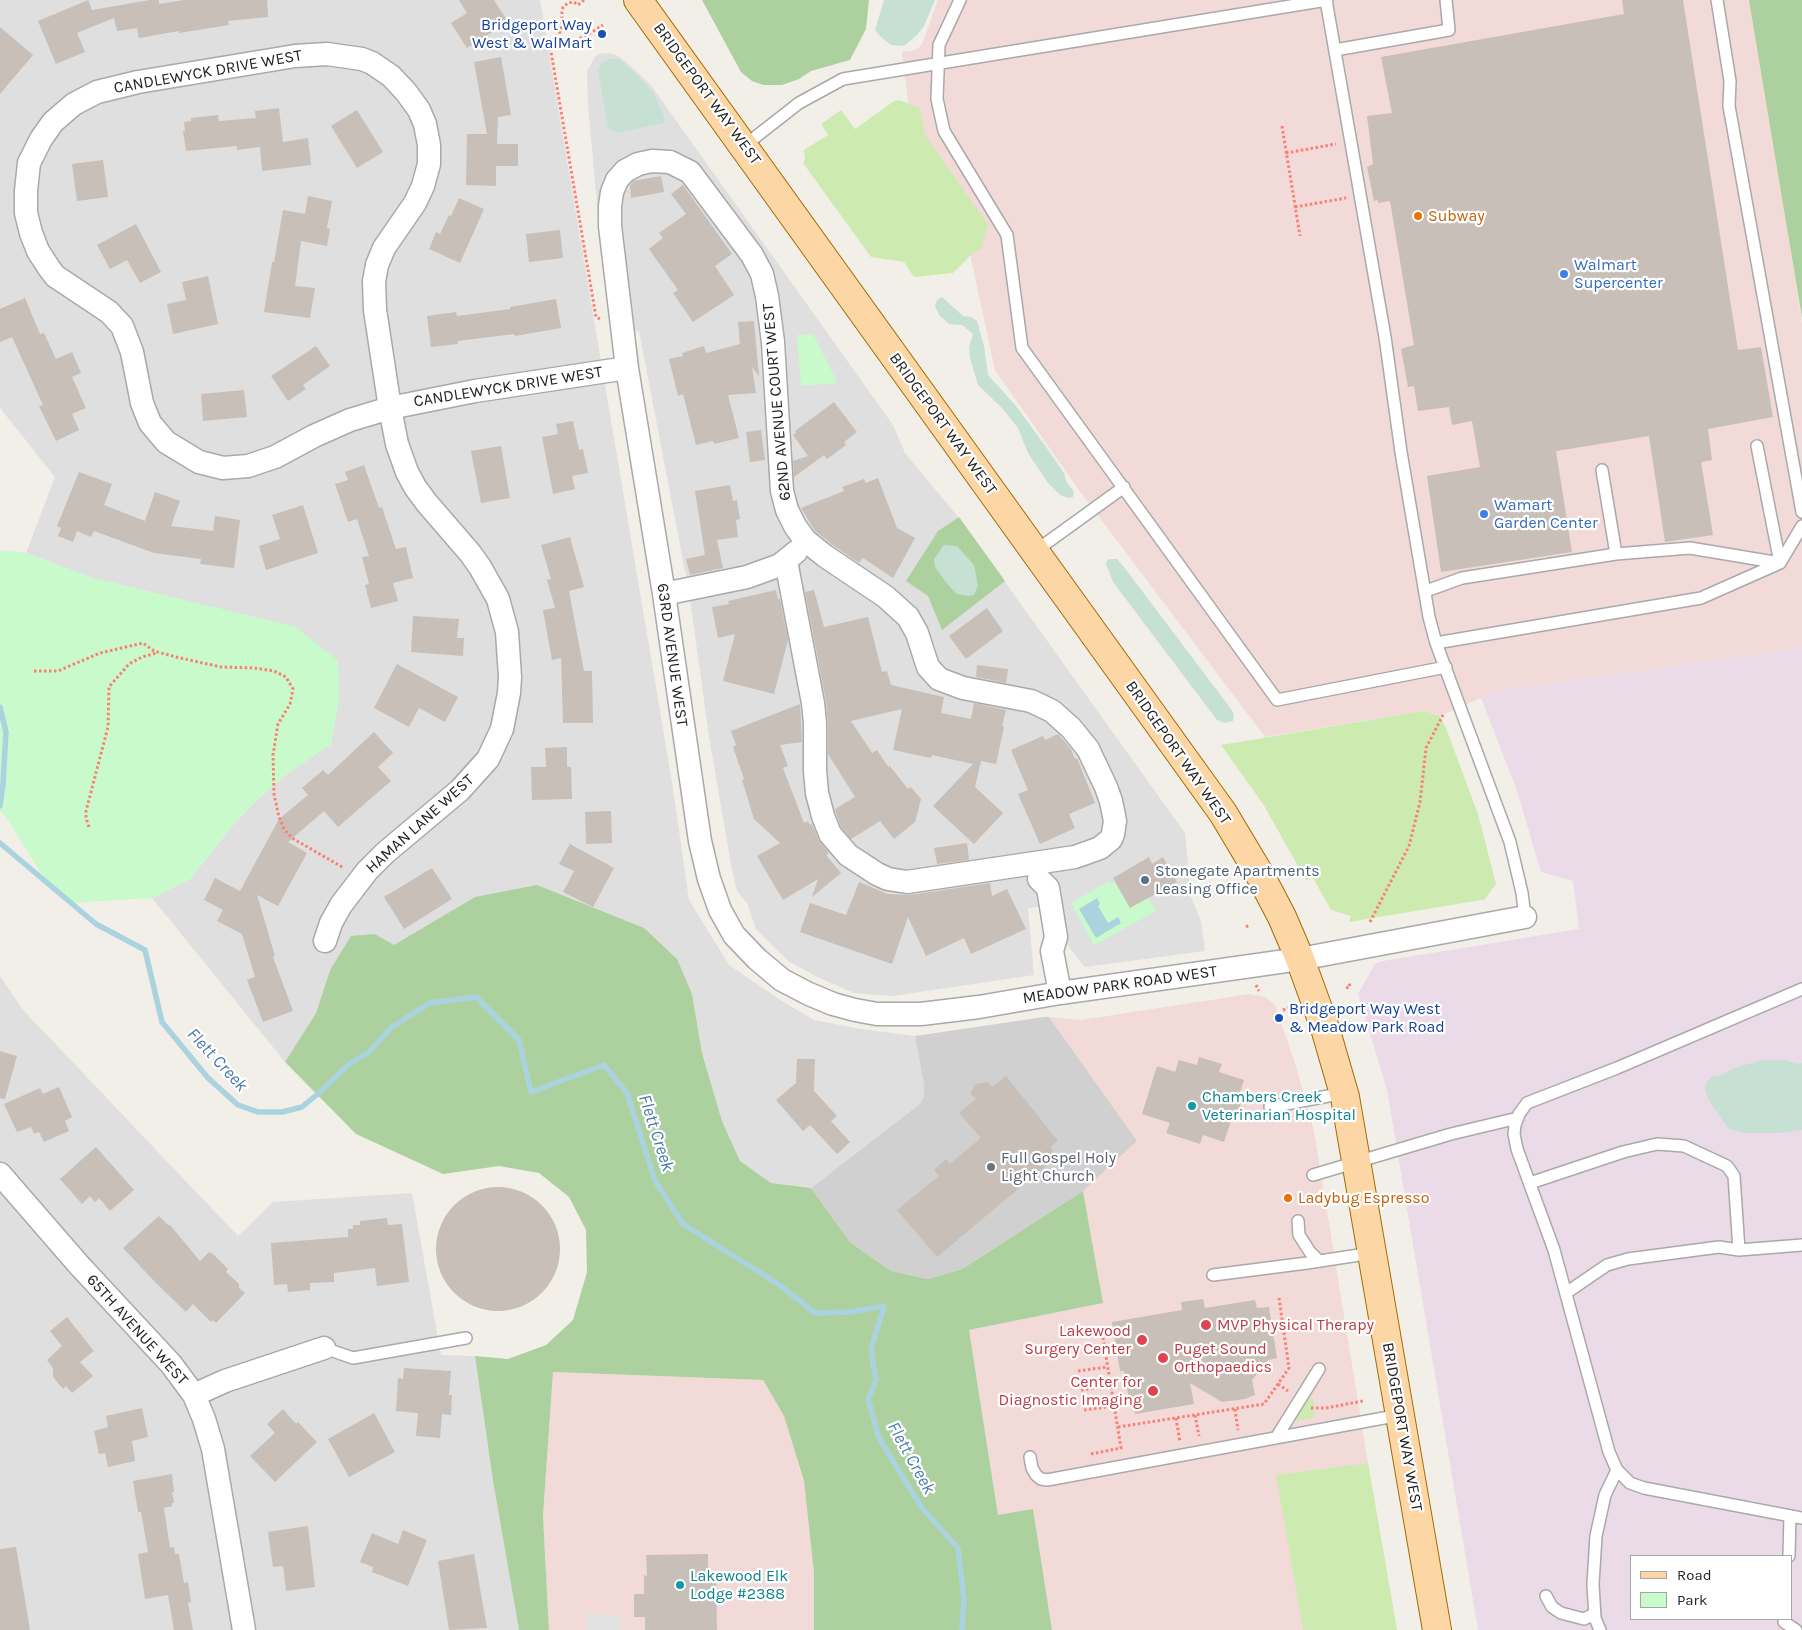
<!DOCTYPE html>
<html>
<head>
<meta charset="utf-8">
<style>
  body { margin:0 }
  #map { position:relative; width:1802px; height:1630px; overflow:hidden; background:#f2efe9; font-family:Karla,sans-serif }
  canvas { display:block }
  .legend { position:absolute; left:1630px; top:1555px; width:162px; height:65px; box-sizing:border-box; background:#fff; border:1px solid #a7a7a7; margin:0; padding:6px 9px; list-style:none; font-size:15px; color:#222 }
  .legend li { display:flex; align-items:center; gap:10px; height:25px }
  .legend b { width:25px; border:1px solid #a7a7a7 }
</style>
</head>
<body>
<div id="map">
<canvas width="1802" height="1630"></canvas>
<ul class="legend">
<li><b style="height:6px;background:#fcd6a4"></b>Road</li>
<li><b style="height:14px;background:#c8facc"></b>Park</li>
</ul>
</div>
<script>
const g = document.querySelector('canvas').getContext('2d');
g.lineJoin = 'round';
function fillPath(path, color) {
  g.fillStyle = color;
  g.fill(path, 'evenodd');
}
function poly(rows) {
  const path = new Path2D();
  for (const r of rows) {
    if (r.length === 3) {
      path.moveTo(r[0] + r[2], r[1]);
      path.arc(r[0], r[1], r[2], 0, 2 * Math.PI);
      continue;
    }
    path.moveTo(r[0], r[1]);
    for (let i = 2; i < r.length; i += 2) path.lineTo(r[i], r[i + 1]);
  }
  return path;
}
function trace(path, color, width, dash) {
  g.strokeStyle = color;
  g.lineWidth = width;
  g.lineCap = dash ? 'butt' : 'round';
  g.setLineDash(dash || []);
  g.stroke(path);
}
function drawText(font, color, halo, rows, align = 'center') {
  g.font = font + ' Karla,sans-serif';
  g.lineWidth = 4.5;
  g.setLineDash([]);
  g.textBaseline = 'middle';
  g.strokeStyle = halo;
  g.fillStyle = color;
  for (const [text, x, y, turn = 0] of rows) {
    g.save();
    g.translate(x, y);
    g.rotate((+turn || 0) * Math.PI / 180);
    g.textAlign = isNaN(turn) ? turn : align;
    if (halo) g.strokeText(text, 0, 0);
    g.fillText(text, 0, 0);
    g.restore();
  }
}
const residential = poly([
  [0,0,540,0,672,782,689,900,729,965,782,1001,814,1020,861,1029,915,1036,924,1085,924,1096,921,1103,811,1188,771,1183,740,1161,722,1121,702,1053,692,994,475,897,394,946,375,934,330,970,316,1013,285,1062,152,898,190,879,234,824,255,802,288,773,331,744,90,577,26,553,55,477,0,408],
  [608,53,614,54,624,60,650,84,893,425,905,453,959,518,1185,833,1191,897,1201,921,1205,951,1085,967,1066,943,1059,904,1028,908,1034,975,893,996,854,993,817,977,788,961,756,929,747,903,737,891,732,870,709,737,690,599,693,598,685,571,639,331,627,332,606,279,602,256,588,106,587,71,595,57,599,54],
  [0,976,23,1010,238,1236,273,1202,412,1193,441,1355,475,1356,493,1481,519,1630,0,1630]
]);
const commercial = poly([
  [938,0,1752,0,1802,324,1802,648,1485,693,1481,698,1440,716,1424,711,1265,737,1081,493,995,370,958,198,913,144,902,52,916,50,922,44],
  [1250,994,1265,997,1275,1005,1295,1063,1314,1131,1368,1463,1397,1630,1052,1630,1033,1510,998,1516,969,1330,1103,1303,1083,1191,1137,1141,1049,1017,1081,1020],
  [553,1372,763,1380,784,1416,804,1481,814,1573,814,1630,549,1630,543,1516]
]);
const industrial = poly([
  [1802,648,1802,1630,1478,1630,1387,1090,1358,994,1375,964,1383,961,1579,929,1573,881,1541,872,1517,791,1481,698,1484,693],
  [1631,1556,1791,1556,1791,1619,1631,1619]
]);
const religious = poly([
  [1044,1017,1049,1017,1137,1141,1083,1191,962,1269,928,1279,891,1271,850,1242,811,1188,921,1103,924,1096,924,1085,915,1036]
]);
const grass = poly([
  [899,100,920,108,925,135,989,226,986,229,982,248,973,253,953,273,914,277,904,262,871,257,803,163,805,160,804,150,828,135,821,124,841,110,855,129,894,101],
  [1424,711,1440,716,1446,728,1478,814,1496,884,1484,900,1481,900,1349,922,1351,916,1331,910,1313,878,1306,880,1263,804,1221,745],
  [1309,1397,1313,1399,1315,1417,1297,1421,1295,1416,1306,1399],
  [1368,1463,1397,1630,1303,1630,1276,1475]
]);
const forest = poly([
  [702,0,869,0,866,29,850,60,811,71,799,79,782,85,763,85,752,81,741,72],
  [1749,0,1802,0,1802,318],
  [959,517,1005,581,942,630,928,596,906,581,938,531],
  [537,885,644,928,677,959,692,994,702,1053,722,1121,740,1161,771,1183,811,1188,850,1242,891,1271,928,1279,962,1269,1083,1191,1103,1303,969,1330,998,1515,1033,1509,1052,1630,814,1630,814,1573,804,1481,784,1416,763,1380,553,1372,543,1516,549,1630,519,1630,493,1481,475,1356,508,1359,546,1345,573,1320,587,1272,586,1230,569,1197,539,1173,499,1166,443,1174,356,1134,285,1062,316,1013,330,970,351,936,375,934,394,945,475,897]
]);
const wetland = poly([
  [884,0,935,0,924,26,917,35,904,46,891,45,881,37,875,30],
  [608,59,619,59,641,79,653,93,664,116,664,123,617,133,608,128,598,70,601,63],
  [942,297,963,316,971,317,977,321,984,346,988,375,1016,406,1044,444,1064,473,1066,481,1074,492,1073,497,1068,498,1060,495,1048,483,1028,453,1018,428,1002,408,978,385,970,358,969,347,973,334,962,325,949,324,939,315,935,306,937,300],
  [944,545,957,546,974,565,978,586,974,595,968,596,957,594,949,586,935,567,934,559],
  [1111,559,1117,559,1124,567,1228,705,1233,712,1234,717,1233,721,1225,723,1217,720,1113,582,1106,564,1107,560],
  [1762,1060,1786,1060,1797,1064,1802,1063,1802,1130,1778,1133,1745,1133,1729,1129,1710,1102,1705,1090,1707,1082,1712,1076,1722,1075,1734,1068]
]);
const park = poly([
  [813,334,836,380,836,384,801,385,797,335],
  [0,550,26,553,90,577,296,627,338,661,339,700,331,744,288,773,255,802,234,824,190,879,152,898,69,903,41,873,8,820,0,811],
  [1109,881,1111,884,1115,882,1130,908,1148,898,1156,911,1094,945,1071,903]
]);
const parking = poly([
  [585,1613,620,1616,622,1630,588,1630]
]);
const water = poly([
  [1097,898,1100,904,1098,906,1108,923,1118,917,1121,923,1096,938,1079,909]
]);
const stream = poly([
  [0,707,6,732,3,784,0,806],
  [0,843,96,924,145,950,162,1022,208,1078,238,1105,258,1112,282,1112,302,1107,320,1092,349,1064,369,1052,392,1027,430,1003,476,997,519,1040,531,1092,604,1065,627,1093,655,1181,683,1224,778,1284,815,1313,850,1312,884,1306,871,1349,876,1380,868,1399,879,1438,922,1508,958,1548,964,1599,962,1630]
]);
const building = poly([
  [88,0,92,10,150,0,159,0,159,4,184,0,267,0,268,17,228,21,229,25,179,33,179,31,139,38,137,28,117,31,114,18,77,33,85,52,56,64,38,21],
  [459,0,494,0,508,22,467,48,451,23,467,13],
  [1622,0,1683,0,1738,350,1761,347,1773,417,1708,429,1712,460,1701,462,1713,535,1665,542,1649,436,1556,451,1572,552,1441,572,1427,476,1480,467,1472,421,1452,425,1449,407,1418,411,1414,386,1408,387,1401,349,1414,345,1390,201,1378,203,1378,200,1374,201,1367,167,1373,164,1367,116,1392,113,1381,57,1624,14],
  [0,27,33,55,0,94],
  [501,57,511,115,498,117,497,144,518,144,518,166,496,166,496,186,466,185,467,134,487,134,474,62],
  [279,108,283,142,308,138,311,165,262,171,260,147,237,150,237,146,186,151,183,131,185,131,184,122,191,121,191,118,218,115,219,121,256,118,255,111],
  [357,110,383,152,357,168,331,126],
  [103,160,108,197,77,201,72,164],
  [661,176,664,192,631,198,630,186,633,181],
  [683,185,732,254,715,266,734,295,693,322,673,293,678,290,649,249,663,238,659,233,686,214,671,194],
  [308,196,332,201,327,228,330,229,327,246,301,241,295,286,315,288,310,318,264,312,272,262,274,262,283,210,305,214],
  [459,198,484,209,460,263,429,249,436,232,440,234,449,215,451,216],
  [136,224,161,272,140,283,127,260,110,269,97,245],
  [560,230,563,258,529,262,526,234],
  [208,276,218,324,173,334,167,304,186,300,182,282],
  [25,298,40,334,44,333,56,359,72,352,81,373,72,377,86,408,72,414,79,430,56,441,39,406,43,405,12,337,0,342,0,309],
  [556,299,561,328,515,336,514,334,458,341,458,344,431,347,427,316,456,312,457,316,510,309,510,307],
  [754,321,759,376,752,367,756,393,728,395,739,438,714,444,713,441,696,445,683,394,678,396,669,359,683,356,682,353,704,346,706,353,740,344,738,322],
  [316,346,330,366,303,385,306,389,288,401,271,376],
  [244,390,247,417,203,421,201,394],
  [834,402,857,432,844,442,846,445,827,459,824,455,794,477,793,461,808,456,793,435,796,433,795,431],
  [573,421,579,450,583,449,588,473,572,476,575,489,553,494,542,437,558,434,556,424],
  [761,430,765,460,750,462,746,432],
  [501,446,510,498,481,503,471,451],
  [364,465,379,508,382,507,396,549,406,547,413,578,393,583,398,601,371,608,365,585,369,584,362,557,369,556,357,519,348,522,335,484,348,480,345,472],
  [79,472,112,484,104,505,145,521,155,492,180,501,171,526,213,531,215,516,240,520,234,568,200,564,201,559,154,553,94,531,91,537,77,531,73,542,58,536,61,528,57,526],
  [878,478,897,528,915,538,893,578,863,558,859,563,833,545,815,531,801,508,844,491,842,487,864,479,866,483],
  [730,485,733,501,737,500,740,519,736,520,738,537,717,540,723,568,690,575,686,559,705,555,695,491],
  [303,505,318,553,266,570,259,546,280,539,272,515],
  [570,537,584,587,569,591,584,671,592,671,593,723,563,723,561,658,552,660,543,610,555,608,547,580,551,579,541,545],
  [776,590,778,599,780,599,788,640,774,694,723,681,735,634,718,638,712,607,729,604,728,601],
  [814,590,824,627,868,617,882,672,887,671,891,685,944,697,941,713,971,719,974,703,1006,710,1002,726,1004,727,996,764,981,761,975,787,1003,813,974,844,933,806,973,764,932,755,931,758,893,750,902,709,851,721,872,753,877,750,889,768,889,765,908,789,911,787,921,799,915,822,894,839,880,821,851,839,841,827,835,809,855,797,828,754,828,723,826,701,805,592],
  [987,608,1003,631,966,659,949,636],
  [413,616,459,619,457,638,464,638,463,656,411,652],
  [397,664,458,697,445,722,419,708,409,727,374,708],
  [977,665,1008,669,1006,683,976,677],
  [800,704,802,742,780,745,788,766,783,768,804,823,808,821,810,825,812,824,818,839,829,853,826,855,841,873,812,897,818,879,783,900,757,856,780,843,754,819,742,780,744,779,733,747,736,745,731,731],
  [374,732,393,753,378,767,391,781,338,827,324,811,288,842,307,853,278,906,257,895,275,956,273,957,293,1011,263,1022,247,980,255,977,242,934,217,921,223,910,204,900,215,878,240,891,279,819,308,795,302,788,323,770,328,775],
  [1058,734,1071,749,1075,759,1077,758,1095,803,1069,814,1075,828,1040,844,1018,794,1028,790,1011,750,1043,736,1045,740],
  [567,747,567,767,571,767,572,799,532,800,531,767,546,767,545,748],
  [611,811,612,843,586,844,585,812],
  [967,843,969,860,937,864,934,848],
  [570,844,614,868,593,907,563,892,574,871,559,864],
  [1149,857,1152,864,1163,857,1177,882,1130,908,1113,878],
  [432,868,452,899,404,929,384,897],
  [859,882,888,894,909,895,990,883,992,896,1007,889,1026,929,971,954,964,938,926,956,908,917,892,964,800,932,810,903,846,915],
  [0,1051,17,1056,5,1099,0,1098],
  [1199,1057,1222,1064,1219,1072,1244,1080,1239,1095,1243,1098,1237,1115,1233,1115,1224,1142,1203,1135,1200,1144,1166,1133,1170,1123,1142,1114,1157,1066,1175,1072,1179,1060,1197,1065],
  [797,1059,815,1059,814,1091,837,1116,831,1121,850,1142,837,1154,810,1125,803,1131,776,1100,796,1083],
  [1006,1076,1058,1141,1050,1147,1053,1151,1044,1158,1049,1163,937,1257,897,1210,939,1176,934,1170,946,1159,950,1164,981,1138,959,1113,976,1099,970,1093,976,1084,988,1082,992,1087],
  [59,1087,72,1117,65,1121,69,1131,44,1142,39,1132,34,1134,31,1127,17,1132,4,1104,40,1088,43,1094],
  [96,1147,134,1190,110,1211,99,1198,95,1202,90,1196,82,1204,60,1179],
  [498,1249,62],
  [159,1216,168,1225,170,1225,200,1261,209,1252,213,1254,228,1269,226,1272,239,1284,239,1288,245,1293,216,1323,213,1320,211,1322,193,1304,186,1312,155,1282,123,1248],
  [387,1218,388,1225,402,1224,409,1282,377,1286,375,1268,334,1273,334,1282,310,1283,310,1290,288,1292,287,1284,274,1285,271,1243,348,1237,348,1229,353,1229,353,1225,360,1225,360,1221],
  [1203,1299,1205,1308,1255,1300,1257,1308,1269,1307,1277,1358,1268,1360,1252,1380,1255,1395,1245,1399,1222,1402,1190,1383,1194,1404,1135,1414,1133,1398,1129,1399,1124,1371,1120,1371,1112,1322,1182,1310,1181,1302],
  [67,1317,94,1351,80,1362,93,1376,72,1393,66,1386,63,1389,53,1377,53,1368,47,1360,62,1346,50,1331],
  [404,1368,451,1371,449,1395,452,1395,451,1415,442,1414,440,1438,416,1436,418,1413,396,1411,398,1378,403,1379],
  [142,1408,148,1437,132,1441,135,1461,108,1467,105,1453,99,1454,94,1431,108,1427,106,1416],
  [283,1409,296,1424,298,1422,317,1442,275,1482,250,1456,275,1433,267,1424],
  [374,1413,395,1452,349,1477,328,1439],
  [172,1474,174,1492,172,1492,174,1503,172,1503,172,1506,164,1508,170,1548,174,1547,175,1554,179,1554,184,1583,188,1582,191,1602,188,1603,193,1630,174,1630,168,1595,145,1599,138,1554,148,1552,141,1512,138,1512,133,1481],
  [308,1526,315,1587,286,1591,283,1566,273,1567,268,1532],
  [403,1530,427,1540,408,1586,372,1572,373,1567,360,1562,372,1533,398,1544],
  [16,1547,30,1630,0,1630,0,1549],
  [474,1554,487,1628,449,1630,438,1561],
  [708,1554,708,1572,716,1572,717,1630,645,1630,645,1617,634,1617,634,1594,644,1594,644,1575,647,1576,646,1555]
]);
const path = poly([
  [584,0,578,5,574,2,568,3,563,7,562,12,562,26,560,32,552,41,550,46,596,317,602,320],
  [556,37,568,41,574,41,589,34,603,25],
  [1282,126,1300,236],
  [1286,153,1336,144],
  [1295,207,1346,198],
  [34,671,58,671,100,653,143,643,154,651,176,657,221,667,254,668,274,671,286,677,293,689,290,704,278,724,273,755,274,794,279,817,284,829,292,838,344,868],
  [89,827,86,818,86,811,108,727,109,687,129,664,142,657,157,653],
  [1370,922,1409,846,1420,802,1426,748,1443,715],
  [1246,927,1249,925],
  [1256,985,1259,991],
  [1346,988,1350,987,1349,983],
  [1283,1010,1288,1008],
  [1078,1371,1107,1367],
  [1278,1384,1288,1391],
  [1081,1390,1110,1386],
  [1311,1408,1326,1408,1363,1401],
  [1235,1409,1238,1430],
  [1084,1410,1114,1406],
  [1195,1415,1199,1436],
  [1176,1418,1180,1442],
  [1118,1427,1264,1404,1289,1368,1279,1298],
  [1091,1454,1121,1448,1103,1338]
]);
const service = poly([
  [960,0,939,45,937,99,944,131,1007,235,1022,348,1277,700,1446,667],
  [1326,0,1385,337,1401,452,1429,617,1436,643,1510,842,1522,893,1525,917],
  [1717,0,1730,81,1729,106,1802,512],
  [1335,50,1449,30,1446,0],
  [744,146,799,103,843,79,1327,0],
  [1602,470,1616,554],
  [1034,552,1124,487],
  [1426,591,1462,578,1616,554,1690,548,1780,563,1757,446],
  [1436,643,1701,598,1780,563,1802,526],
  [1802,989,1617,1068,1527,1103,1519,1114,1515,1125,1514,1134,1517,1149,1554,1250,1609,1452,1617,1470,1630,1483,1644,1488,1802,1518],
  [1270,1107,1344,1093],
  [1313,1175,1451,1134,1518,1118],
  [1530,1183,1623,1152,1657,1144,1684,1146,1727,1166,1734,1176,1739,1250],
  [1298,1221,1299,1235,1310,1252,1319,1261],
  [1213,1275,1307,1263,1372,1253],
  [1566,1293,1607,1265,1628,1259,1719,1247,1739,1250,1802,1245],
  [324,1348,353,1358,466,1338],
  [1276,1438,1319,1369],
  [1030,1457,1032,1468,1036,1475,1041,1479,1047,1480,1400,1415],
  [1789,1556,1790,1516],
  [1546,1596,1552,1607,1561,1613,1584,1619,1594,1614],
  [1784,1622,1796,1630],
  [1600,1630,1595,1618,1593,1584,1596,1536,1605,1495,1617,1470]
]);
const minor = poly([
  [327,54,362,59,372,63,391,76,406,92,419,110,425,124,429,145,429,164,423,186,415,203,384,248,377,265,374,281,375,310,390,408,350,420,314,436,275,457,248,466,223,468,199,462,166,442,150,423,142,403,132,352,122,326,109,312,55,276,49,268,38,251,31,233,26,213,26,191,29,163,41,139,53,122,74,104,97,92,138,82,295,56,327,54],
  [786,561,813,703,815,723,815,771,817,793,823,816,830,834,848,855,877,874,888,879,907,882,1075,857,1100,848,1111,839,1113,834,1115,821,1111,801,1106,787,1088,749,1071,728,1052,711,1031,701,963,688,939,679,928,667,917,633,908,617,886,597,825,556,805,540,795,526,787,510,782,491,773,342,767,296,762,274,752,255,690,172,670,162,652,161,638,164,625,171,617,180,612,192,610,206,610,226,627,368,664,594,700,841,709,879,720,910,734,935,757,959,782,980,809,994,833,1004,855,1010,877,1014,921,1014,979,1007,1060,993,1300,959,1525,917],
  [664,594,747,577,780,565,796,552],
  [1039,879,1048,888,1056,937,1052,951,1060,993],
  [325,941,331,923,341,905,367,871,385,853,460,790,488,759,502,729,509,693,510,677,507,632,498,599,480,567,470,553,426,502,415,487,407,472,397,444,390,408,475,391,627,368],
  [0,1174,79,1265,171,1364,194,1395,204,1419,213,1449,244,1630],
  [194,1395,225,1381,324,1348]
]);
const primary = poly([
  [638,0,1223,813,1260,875,1282,917,1300,959,1325,1028,1345,1097,1437,1630]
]);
const markers = [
  [602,34,5,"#1a4fb4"],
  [1418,216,5,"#e8710a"],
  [1564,274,5,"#3f7fe0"],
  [1484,514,5,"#3f7fe0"],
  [1145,880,5,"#5c6f8a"],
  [1279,1018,5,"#1a4fb4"],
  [1192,1106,5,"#0f9aa8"],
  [991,1167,5,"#6b7280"],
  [1288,1198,5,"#e8710a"],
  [1206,1325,6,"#e0444e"],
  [1142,1340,6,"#e0444e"],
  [1163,1358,6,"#e0444e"],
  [1153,1391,6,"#e0444e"],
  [680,1585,5,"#0f9aa8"]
];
const transitNames = [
  ["Bridgeport Way",592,25],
  ["West & WalMart",592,43],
  ["Bridgeport Way West",1289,1009,"left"],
  ["& Meadow Park Road",1289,1027,"left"]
];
const streetNames = [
  ["CANDLEWYCK DRIVE WEST",208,72,-10],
  ["BRIDGEPORT WAY WEST",707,94,54],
  ["CANDLEWYCK DRIVE WEST",508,387,-9],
  ["62ND AVENUE COURT WEST",777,402,-95],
  ["BRIDGEPORT WAY WEST",943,424,54],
  ["63RD AVENUE WEST",672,655,82],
  ["BRIDGEPORT WAY WEST",1178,753,55],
  ["HAMAN LANE WEST",420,824,-42],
  ["MEADOW PARK ROAD WEST",1120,985,-8],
  ["65TH AVENUE WEST",137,1330,48],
  ["BRIDGEPORT WAY WEST",1402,1427,80]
];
const foodNames = [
  ["Subway",1428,216],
  ["Ladybug Espresso",1298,1198]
];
const shopNames = [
  ["Walmart",1574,265],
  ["Supercenter",1574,283],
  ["Wamart",1494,505],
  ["Garden Center",1494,523]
];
const serviceNames = [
  ["Stonegate Apartments",1155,871],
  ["Leasing Office",1155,889]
];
const cultureNames = [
  ["Chambers Creek",1202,1097],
  ["Veterinarian Hospital",1202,1115],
  ["Lakewood Elk",690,1576],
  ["Lodge #2388",690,1594]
];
const worshipNames = [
  ["Full Gospel Holy",1001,1158],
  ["Light Church",1001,1176]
];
const healthNames = [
  ["MVP Physical Therapy",1217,1325],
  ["Lakewood",1131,1331,"right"],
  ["Surgery Center",1131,1349,"right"],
  ["Puget Sound",1174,1349],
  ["Orthopaedics",1174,1367],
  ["Center for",1142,1382,"right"],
  ["Diagnostic Imaging",1142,1400,"right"]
];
const waterNames = [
  ["Flett Creek",217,1060,47],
  ["Flett Creek",656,1133,72],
  ["Flett Creek",911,1458,61]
];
fillPath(residential, '#e0dfdf');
fillPath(commercial, '#f2dad9');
fillPath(industrial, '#ebdbe8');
fillPath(religious, '#d0d0d0');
fillPath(grass, '#cdebb0');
fillPath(forest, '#add19e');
fillPath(wetland, '#c6e0d4');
fillPath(park, '#c8facc');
fillPath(parking, '#e2e2e2');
fillPath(water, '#aad3df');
trace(stream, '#aad3df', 5.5);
fillPath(building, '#c7bfb8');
trace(service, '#a9a9a9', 14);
trace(minor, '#a9a9a9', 25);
trace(primary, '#a06b00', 30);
trace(path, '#fa8072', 3, [2.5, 2.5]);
trace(service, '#fff', 11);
trace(minor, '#fff', 22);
trace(primary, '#fcd6a4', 28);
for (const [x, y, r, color] of markers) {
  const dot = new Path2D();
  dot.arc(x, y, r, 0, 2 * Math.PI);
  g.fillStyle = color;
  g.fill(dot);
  trace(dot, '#fff', 2);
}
drawText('16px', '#164399', '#fff', transitNames, 'right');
drawText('16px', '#222', '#fff', streetNames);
drawText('16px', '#c56008', '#fff', foodNames, 'left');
drawText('16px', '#366cbe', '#fff', shopNames, 'left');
drawText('16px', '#4e5e75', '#fff', serviceNames, 'left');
drawText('16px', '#0d838f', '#fff', cultureNames, 'left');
drawText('16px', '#5b616d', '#fff', worshipNames, 'left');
drawText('16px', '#be3a42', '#fff', healthNames, 'left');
drawText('italic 18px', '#4a7aab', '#fff', waterNames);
</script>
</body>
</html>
